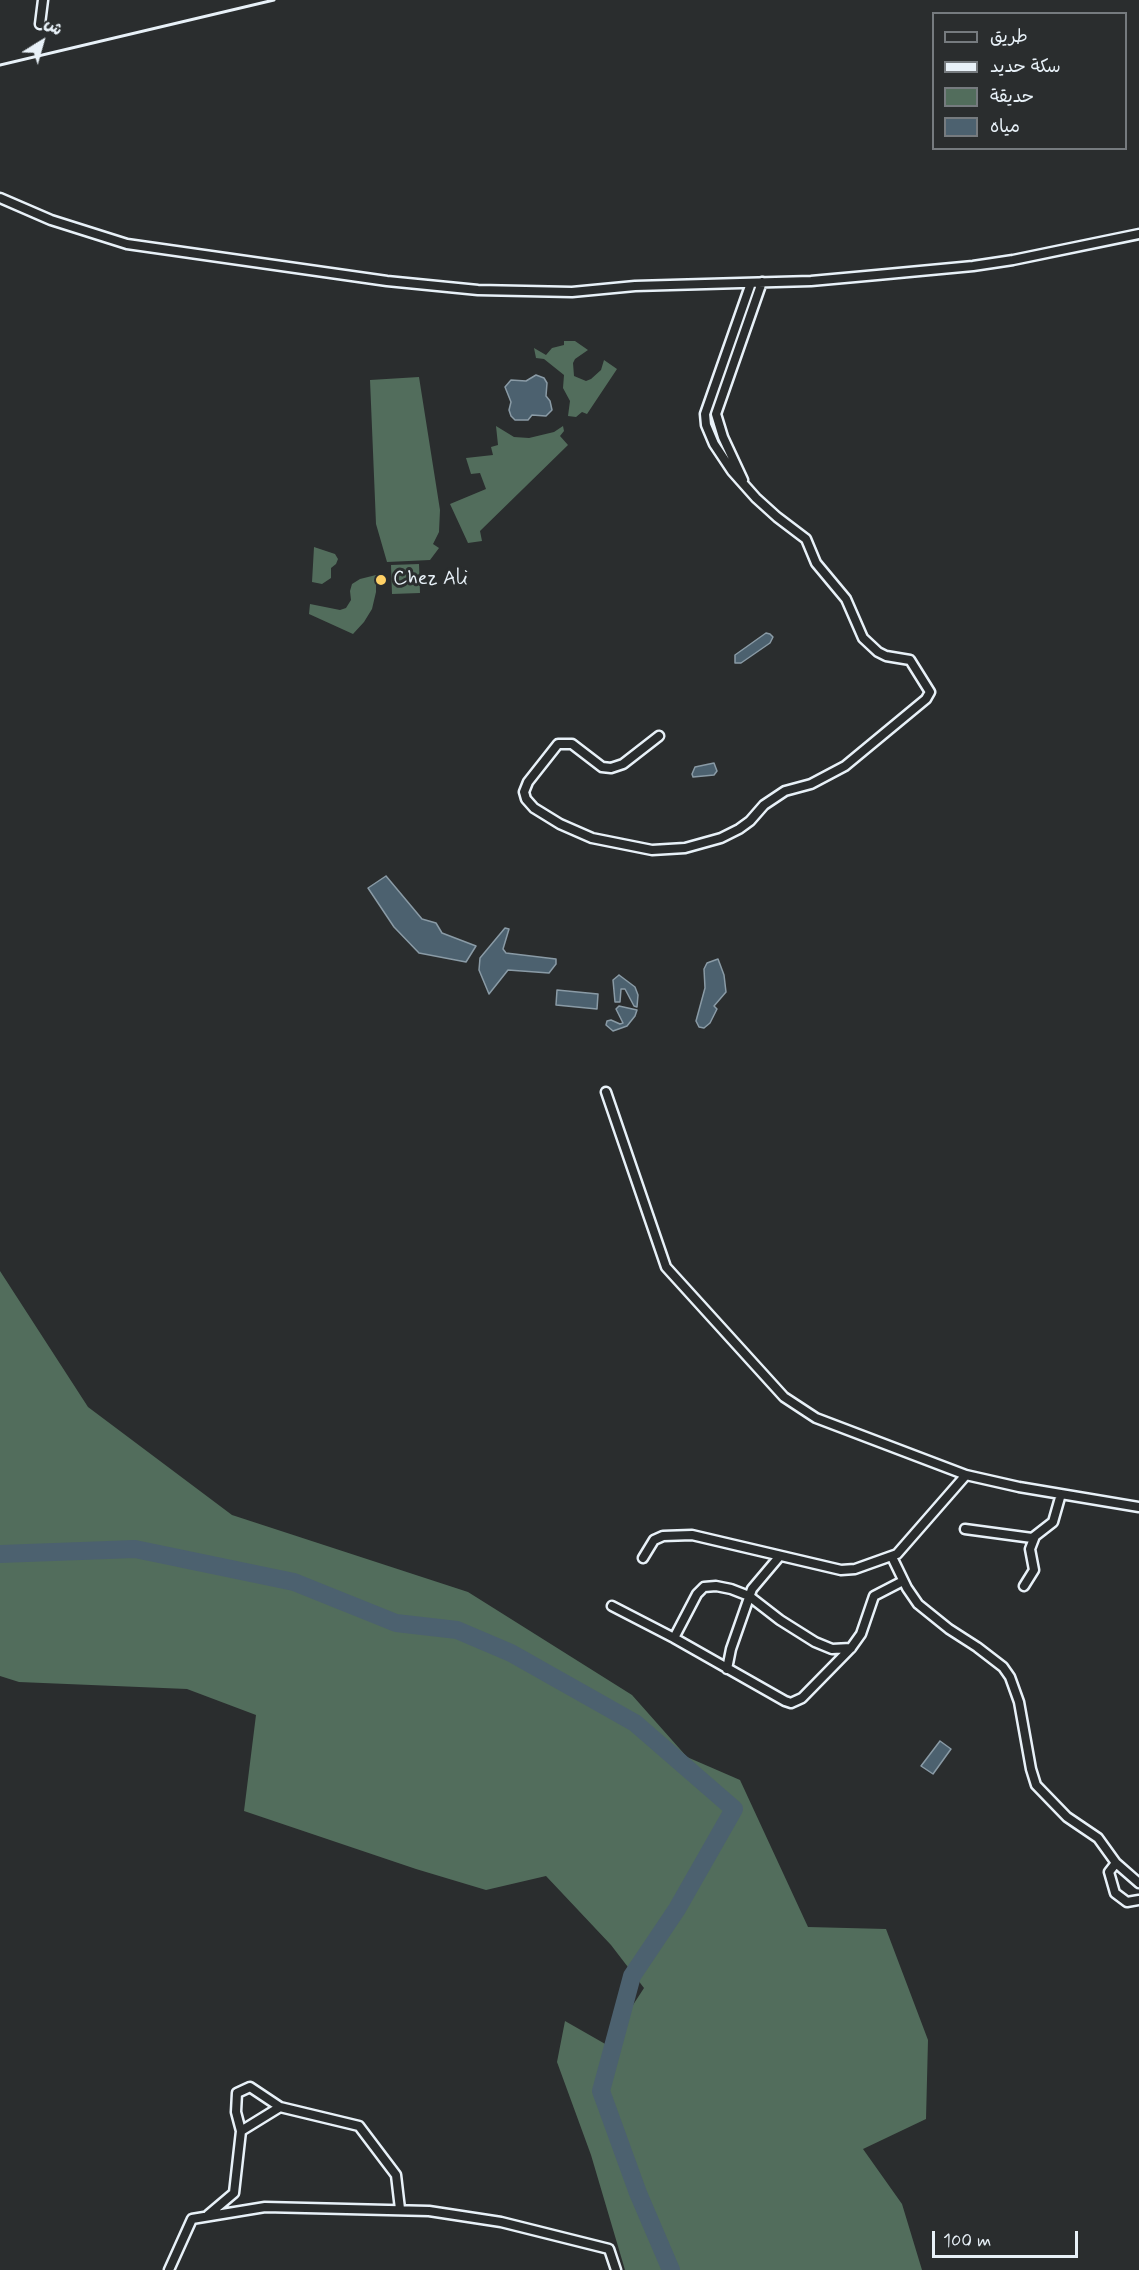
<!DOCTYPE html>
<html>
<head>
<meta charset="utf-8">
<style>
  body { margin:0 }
  #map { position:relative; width:1139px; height:2270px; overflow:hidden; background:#2a2d2e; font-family:Mynerve,"Playpen Sans Arabic",sans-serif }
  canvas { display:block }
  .legend { position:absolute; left:932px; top:12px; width:195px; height:138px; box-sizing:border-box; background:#2a2d2e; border:2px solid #767b7f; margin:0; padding:8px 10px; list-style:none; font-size:18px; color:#e8f1f8 }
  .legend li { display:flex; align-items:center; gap:12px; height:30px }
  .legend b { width:30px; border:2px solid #767b7f }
  .north { position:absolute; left:12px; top:12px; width:60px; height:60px; -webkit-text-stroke:4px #2a2d2e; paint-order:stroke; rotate:37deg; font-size:16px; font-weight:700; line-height:24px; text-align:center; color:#e8f1f8 }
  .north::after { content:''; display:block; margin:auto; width:21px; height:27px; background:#e8f1f8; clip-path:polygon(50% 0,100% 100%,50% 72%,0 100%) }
  .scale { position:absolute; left:932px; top:2231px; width:146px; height:27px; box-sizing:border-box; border:3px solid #e8f1f8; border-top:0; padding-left:8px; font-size:18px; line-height:21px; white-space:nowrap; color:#e8f1f8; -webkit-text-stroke:4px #2a2d2e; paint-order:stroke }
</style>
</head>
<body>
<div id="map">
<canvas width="1139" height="2270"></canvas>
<ul class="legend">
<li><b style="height:8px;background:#2a2d2e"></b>طريق</li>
<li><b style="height:8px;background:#e8f1f8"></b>سكة حديد</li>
<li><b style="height:16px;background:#526d5c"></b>حديقة</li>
<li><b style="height:16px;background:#4c616f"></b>مياه</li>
</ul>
<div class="north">ش</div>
<div class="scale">100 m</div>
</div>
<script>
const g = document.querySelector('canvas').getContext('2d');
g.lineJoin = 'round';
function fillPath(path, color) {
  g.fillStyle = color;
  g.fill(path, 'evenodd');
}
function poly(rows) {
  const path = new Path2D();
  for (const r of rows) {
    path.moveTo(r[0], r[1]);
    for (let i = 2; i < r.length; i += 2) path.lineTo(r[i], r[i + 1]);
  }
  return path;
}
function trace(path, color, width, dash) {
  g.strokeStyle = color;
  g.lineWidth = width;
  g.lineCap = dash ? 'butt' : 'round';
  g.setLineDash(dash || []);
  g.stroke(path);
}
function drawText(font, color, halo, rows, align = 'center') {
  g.font = font + ' Mynerve,sans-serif';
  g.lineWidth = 6;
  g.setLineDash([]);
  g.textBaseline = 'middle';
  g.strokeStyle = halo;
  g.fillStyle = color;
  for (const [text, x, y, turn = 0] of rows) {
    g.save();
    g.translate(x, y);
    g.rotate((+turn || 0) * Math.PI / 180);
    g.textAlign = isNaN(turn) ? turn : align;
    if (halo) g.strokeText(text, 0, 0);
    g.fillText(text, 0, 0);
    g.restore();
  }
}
const green = poly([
  [564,341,575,341,588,350,575,359,573,363,574,376,586,381,591,379,601,370,604,360,617,369,587,414,582,412,576,417,568,416,570,401,563,388,564,375,544,359,536,358,534,348,546,355,552,348,564,345],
  [419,377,440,510,439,532,433,544,439,548,430,560,387,562,376,524,370,380],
  [496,426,514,437,529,438,554,432,563,426,564,431,560,436,568,445,480,531,482,541,468,543,450,504,486,489,480,473,471,474,466,458,493,455,491,447,498,445],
  [314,547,335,554,338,559,336,564,331,568,331,578,322,584,312,582],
  [419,564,420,593,392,594,391,565],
  [376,575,376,592,372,609,364,622,353,634,309,614,310,604,340,610,346,608,351,600,350,591,352,584,360,579],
  [0,1271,88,1407,232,1515,468,1592,632,1695,687,1757,740,1780,808,1927,886,1929,928,2040,926,2119,863,2149,902,2204,922,2270,625,2270,591,2155,557,2062,565,2021,607,2045,644,1988,611,1945,546,1876,486,1890,416,1869,244,1811,256,1715,187,1689,19,1682,0,1676]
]);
const water = poly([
  [536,375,544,378,547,383,546,396,550,401,552,410,546,416,532,415,528,420,515,420,511,416,509,410,511,402,505,387,511,380,526,381,536,375],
  [766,633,770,634,773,637,770,643,741,663,735,663,735,655,766,633],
  [714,763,717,771,714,775,693,777,692,774,695,767,714,763],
  [386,876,422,919,436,923,442,933,476,946,466,962,419,953,394,927,368,888,386,876],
  [505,928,509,929,503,949,506,953,556,959,556,964,549,973,508,970,489,994,479,970,480,958,505,928],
  [718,959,724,975,726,992,714,1006,717,1009,710,1023,704,1028,699,1027,696,1021,705,988,704,969,707,963,718,959],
  [619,975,635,987,638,995,637,1007,634,1006,625,989,621,989,620,1002,615,1002,613,980,619,975],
  [557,990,598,994,597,1009,556,1005,557,990],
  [619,1006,637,1010,635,1016,627,1026,613,1031,606,1025,607,1021,611,1020,620,1024,623,1023,616,1009,619,1006],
  [940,1741,951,1749,933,1774,921,1766,940,1741]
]);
const river = poly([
  [0,1554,135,1549,294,1582,396,1623,457,1630,511,1653,635,1723,734,1809,677,1909,632,1976,601,2091,638,2193,671,2270]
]);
const minor = poly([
  [40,24,43,0],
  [0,198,51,220,127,244,387,281,478,290,572,292,635,286,811,281,877,275,973,266,1013,260,1139,234],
  [743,480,723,437,716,414,762,282],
  [659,736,623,764,611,768,602,767,572,744,558,744,528,782,524,792,526,799,534,808,560,824,592,838,652,850,685,848,721,838,739,829,750,821,764,805,785,791,811,784,845,766,926,699,930,692,910,660,886,656,878,652,863,638,846,599,816,563,806,539,777,517,756,498,732,471,714,444,706,425,705,414,751,283],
  [606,1092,666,1267,784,1397,816,1418,966,1475,1019,1487,1139,1507],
  [965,1529,1032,1538,1035,1536],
  [892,1557,907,1588,918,1604,949,1629,977,1647,1003,1667,1010,1677,1019,1702,1031,1769,1036,1785,1067,1817,1098,1838,1116,1863,1139,1883],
  [643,1558,654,1540,663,1536,692,1535,841,1570,855,1569,897,1554,966,1475],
  [1024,1586,1034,1570,1030,1549,1035,1536,1053,1522,1061,1494],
  [612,1606,674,1638,785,1701,791,1703,802,1698,851,1648,861,1634,874,1596,903,1581],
  [674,1638,697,1594,704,1587,716,1586,731,1589,749,1596,780,1620,815,1642,832,1649,851,1648],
  [727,1669,731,1649,752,1589,779,1557],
  [1116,1863,1109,1872,1115,1893,1127,1902,1139,1900],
  [241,2131,236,2112,237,2093,250,2087,280,2107],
  [208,2215,234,2193,241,2131,280,2107,359,2126,396,2175,400,2209],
  [169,2270,192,2219,265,2207,429,2211,501,2222,609,2249,616,2270]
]);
const rail = poly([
  [0,65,274,0]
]);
const markers = [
  [381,580,6,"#ffd166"]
];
const poiNames = [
  ["Chez Ali",393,580]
];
fillPath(green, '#526d5c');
fillPath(water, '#4c616f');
trace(water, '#8a9ba6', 1.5);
trace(river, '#4c616f', 18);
trace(minor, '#e8f1f8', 13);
trace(minor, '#2a2d2e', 8);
trace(rail, '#e8f1f8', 3);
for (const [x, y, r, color] of markers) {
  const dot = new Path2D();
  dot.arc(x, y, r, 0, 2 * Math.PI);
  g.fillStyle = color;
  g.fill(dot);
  trace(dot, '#2a2d2e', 2);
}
drawText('20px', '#e8f1f8', '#2a2d2e', poiNames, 'left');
</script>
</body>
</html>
